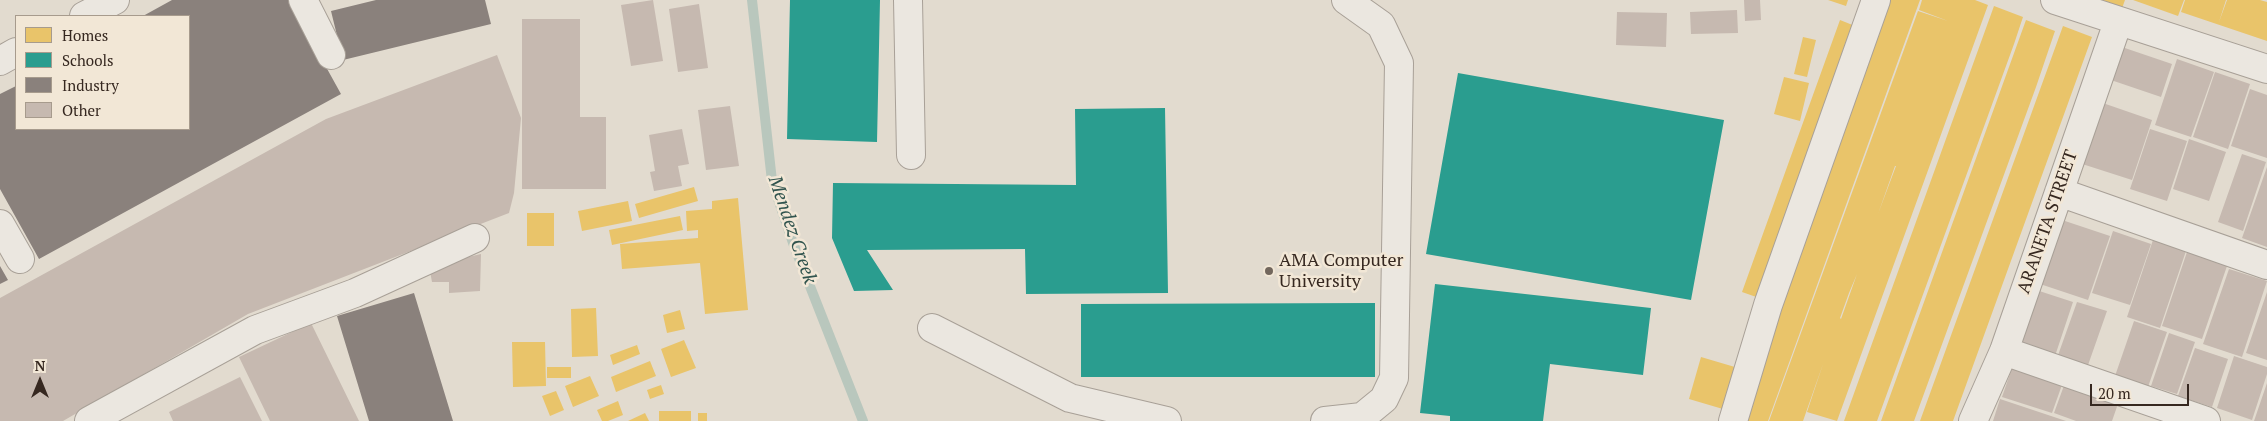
<!DOCTYPE html>
<html>
<head>
<meta charset="utf-8">
<style>
  body { margin:0 }
  #map { position:relative; width:2267px; height:421px; overflow:hidden; background:#e2dbcf; font-family:"PT Serif",serif }
  canvas { display:block }
  .legend { position:absolute; left:15px; top:15px; width:175px; height:115px; box-sizing:border-box; background:#f2e7d6; border:1px solid #a79b8d; margin:0; padding:6px 9px; list-style:none; font-size:15px; color:#362820 }
  .legend li { display:flex; align-items:center; gap:10px; height:25px }
  .legend b { width:25px; border:1px solid #a79b8d }
  .north { position:absolute; left:15px; top:356px; width:50px; height:50px; -webkit-text-stroke:4px #f2e7d6; paint-order:stroke; rotate:0deg; font-size:14px; font-weight:700; line-height:20px; text-align:center; color:#362820 }
  .north::after { content:''; display:block; margin:auto; width:18px; height:22px; background:#362820; clip-path:polygon(50% 0,100% 100%,50% 72%,0 100%) }
  .scale { position:absolute; left:2090px; top:384px; width:99px; height:22px; box-sizing:border-box; border:2px solid #362820; border-top:0; padding-left:6px; font-size:15px; line-height:18px; white-space:nowrap; color:#362820; -webkit-text-stroke:4px #f2e7d6; paint-order:stroke }
</style>
</head>
<body>
<div id="map">
<canvas width="2267" height="421"></canvas>
<ul class="legend">
<li><b style="height:14px;background:#e9c46a"></b>Homes</li>
<li><b style="height:14px;background:#2a9d8f"></b>Schools</li>
<li><b style="height:14px;background:#8a817c"></b>Industry</li>
<li><b style="height:14px;background:#c6b9b0"></b>Other</li>
</ul>
<div class="north">N</div>
<div class="scale">20 m</div>
</div>
<script>
const g = document.querySelector('canvas').getContext('2d');
g.lineJoin = 'round';
function fillPath(path, color) {
  g.fillStyle = color;
  g.fill(path, 'evenodd');
}
function poly(rows) {
  const path = new Path2D();
  for (const r of rows) {
    path.moveTo(r[0], r[1]);
    for (let i = 2; i < r.length; i += 2) path.lineTo(r[i], r[i + 1]);
  }
  return path;
}
function trace(path, color, width, dash) {
  g.strokeStyle = color;
  g.lineWidth = width;
  g.lineCap = dash ? 'butt' : 'round';
  g.setLineDash(dash || []);
  g.stroke(path);
}
function drawText(font, color, halo, rows, align = 'center') {
  g.font = font + ' "PT Serif",serif';
  g.lineWidth = 5;
  g.setLineDash([]);
  g.textBaseline = 'middle';
  g.strokeStyle = halo;
  g.fillStyle = color;
  for (const [text, x, y, turn = 0] of rows) {
    g.save();
    g.translate(x, y);
    g.rotate((+turn || 0) * Math.PI / 180);
    g.textAlign = isNaN(turn) ? turn : align;
    if (halo) g.strokeText(text, 0, 0);
    g.fillText(text, 0, 0);
    g.restore();
  }
}
const homes = poly([
  [1828,0,1848,0,1846,6],
  [1886,0,1920,0,1768,421,1746,421,1735,417],
  [1922,0,1975,0,1988,5,1837,421,1807,412,1823,364,1803,421,1769,421,1918,11,1948,21,1919,10],
  [1895,166,1896,166,1878,214],
  [1857,274,1841,319,1840,318,1849,293],
  [2095,0,2125,0,2119,17],
  [2133,0,2184,0,2178,16],
  [2185,0,2226,0,2219,22,2227,0,2260,0,2267,2,2267,41,2181,12],
  [1994,6,2023,17,2014,44,1877,421,1844,421],
  [1840,20,1860,28,1762,299,1742,292],
  [2026,20,2055,31,2036,87,1914,421,1881,421],
  [2063,26,2092,37,1953,421,1920,421],
  [1803,37,1816,40,1807,77,1794,74],
  [1784,77,1809,83,1800,121,1774,114],
  [694,187,698,201,639,218,635,204],
  [738,198,748,310,705,314,700,263,622,269,620,244,698,238,698,230,687,231,686,211,712,209,712,201],
  [628,201,632,221,582,231,578,211],
  [527,213,554,213,554,246,527,246],
  [680,216,683,230,612,245,609,230],
  [596,308,598,356,572,357,571,309],
  [680,310,685,329,667,333,663,315],
  [684,340,696,368,671,377,661,349],
  [512,342,545,342,546,386,513,387],
  [637,345,640,354,613,365,610,355],
  [1701,357,1745,370,1733,412,1689,399],
  [650,361,656,376,616,392,611,377],
  [547,367,571,367,571,378,547,378],
  [590,376,599,396,573,407,565,386],
  [661,385,664,394,650,399,647,390],
  [556,391,564,410,550,416,542,396],
  [618,401,623,415,608,421,602,421,597,410],
  [659,411,691,411,691,421,659,421],
  [645,413,649,421,628,421],
  [698,413,707,413,707,421,698,421]
]);
const schools = poly([
  [790,0,880,0,877,142,787,139],
  [1458,73,1724,120,1691,300,1426,254],
  [1165,108,1168,293,1026,294,1025,249,867,250,893,290,854,291,832,238,833,183,1076,185,1075,109],
  [1435,284,1651,308,1643,375,1550,364,1543,421,1450,421,1450,416,1420,413],
  [1375,303,1375,377,1081,377,1081,304]
]);
const industry = poly([
  [172,0,289,0,341,94,39,259,0,189,0,94,16,86,16,129,189,129,189,16,143,16],
  [376,0,485,0,491,24,343,60,331,11],
  [0,266,8,280,0,284],
  [414,293,453,421,369,421,337,316]
]);
const stream = poly([
  [752,0,772,181,793,243,863,421]
]);
const building = poly([
  [653,0,663,61,631,66,621,5],
  [1744,0,1760,0,1761,20,1745,21],
  [699,4,708,68,678,72,669,9],
  [1737,10,1738,33,1691,34,1690,12],
  [1617,12,1667,13,1666,47,1616,45],
  [522,19,580,19,580,117,606,117,606,189,522,189],
  [2116,45,2172,64,2161,97,2105,78],
  [497,55,521,118,514,193,509,213,248,314,63,421,0,421,0,298,326,119],
  [2177,59,2214,72,2191,137,2155,125],
  [2215,72,2250,84,2228,149,2193,137],
  [2250,89,2267,95,2267,158,2231,146],
  [2097,101,2152,120,2132,180,2076,162],
  [730,106,739,166,706,170,698,110],
  [682,129,689,164,678,166,682,186,654,191,650,172,655,171,649,135],
  [2150,129,2187,141,2167,201,2130,189],
  [2189,139,2226,152,2209,201,2173,189],
  [2242,154,2266,162,2243,231,2218,222],
  [2267,167,2267,247,2242,238],
  [2062,220,2110,236,2088,300,2040,284],
  [2113,231,2151,244,2130,305,2092,293],
  [2153,240,2186,251,2160,328,2127,317],
  [2187,252,2227,266,2202,339,2162,326],
  [481,254,480,291,449,293,449,282,432,282,429,266],
  [2229,269,2267,281,2242,357,2203,344],
  [2027,287,2073,302,2054,359,2008,344],
  [2267,292,2267,360,2246,353],
  [2077,302,2107,311,2087,368,2057,358],
  [2134,321,2167,332,2148,387,2115,376],
  [311,323,359,421,270,421,239,357],
  [2169,333,2195,342,2177,394,2151,386],
  [2195,348,2228,359,2212,407,2178,396],
  [2234,356,2267,367,2267,374,2252,420,2217,408],
  [2013,365,2063,382,2052,413,2002,397],
  [240,377,262,421,173,421,169,412],
  [2066,380,2120,398,2112,421,2076,421,2054,413],
  [2267,383,2267,421,2254,421],
  [2000,399,2066,421,1993,421]
]);
const minor = poly([
  [303,0,331,55],
  [908,0,911,155],
  [2055,0,2267,69],
  [84,16,115,0],
  [0,61,16,52],
  [2059,192,2267,265],
  [0,224,20,259],
  [932,328,1070,398,1167,421],
  [2004,351,2206,421],
  [89,421,255,330,355,293,475,238],
  [1325,421,1362,417,1384,399,1394,378,1399,63,1381,25,1346,0],
  [1733,421,1768,305,1876,0],
  [1973,421,2004,351,2118,22]
]);
const markers = [
  [1269,271,5,"#72675d"]
];
const streetNames = [
  ["ARANETA STREET",2048,222,-71]
];
const poiNames = [
  ["AMA Computer",1279,261],
  ["University",1279,282]
];
const waterNames = [
  ["Mendez Creek",792,230,71]
];
fillPath(homes, '#e9c46a');
fillPath(schools, '#2a9d8f');
fillPath(industry, '#8a817c');
trace(stream, '#b9c7bd', 10);
fillPath(building, '#c6b9b0');
trace(minor, '#a8a097', 30);
trace(minor, '#ebe7e0', 28);
for (const [x, y, r, color] of markers) {
  const dot = new Path2D();
  dot.arc(x, y, r, 0, 2 * Math.PI);
  g.fillStyle = color;
  g.fill(dot);
  trace(dot, '#f2e7d6', 2);
}
drawText('18px', '#362820', '#f2e7d6', streetNames);
drawText('18px', '#362820', '#f2e7d6', poiNames, 'left');
drawText('italic 19px', '#31544e', '#f2e7d6', waterNames);
</script>
</body>
</html>
